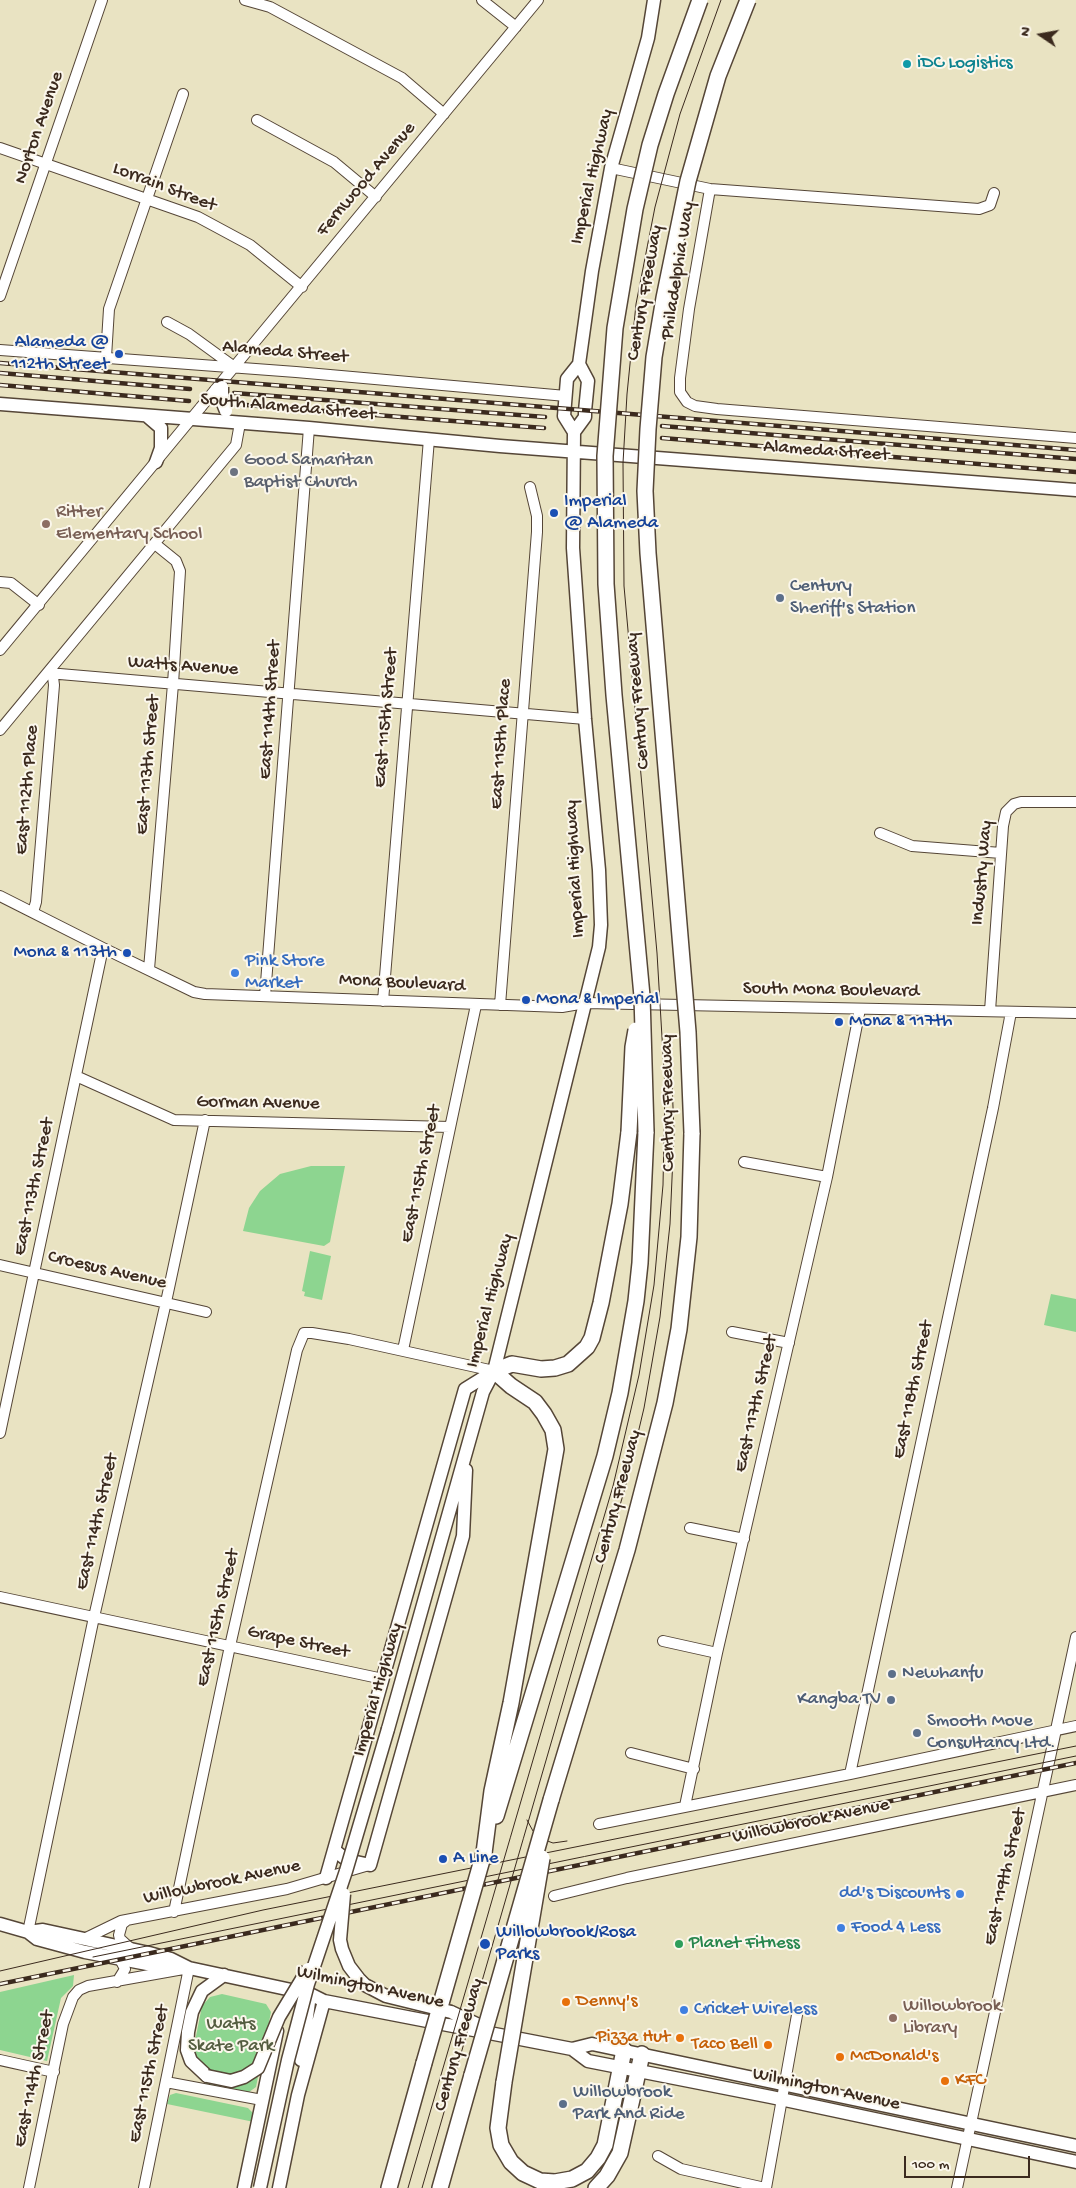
<!DOCTYPE html>
<html>
<head>
<meta charset="utf-8">
<style>
  body { margin:0 }
  #map { position:relative; width:1076px; height:2188px; overflow:hidden; background:#e9e3c2; font-family:"Gochi Hand",sans-serif }
  canvas { display:block }
  .north { position:absolute; left:1016px; top:10px; width:50px; height:50px; -webkit-text-stroke:4px #fbf7ec; paint-order:stroke; rotate:282deg; font-size:14px; font-weight:700; line-height:20px; text-align:center; color:#3b2a1e }
  .north::after { content:''; display:block; margin:auto; width:18px; height:22px; background:#3b2a1e; clip-path:polygon(50% 0,100% 100%,50% 72%,0 100%) }
  .scale { position:absolute; left:904px; top:2156px; width:126px; height:22px; box-sizing:border-box; border:2px solid #3b2a1e; border-top:0; padding-left:6px; font-size:15px; line-height:18px; white-space:nowrap; color:#3b2a1e; -webkit-text-stroke:4px #fbf7ec; paint-order:stroke }
</style>
</head>
<body>
<div id="map">
<canvas width="1076" height="2188"></canvas>
<div class="north">N</div>
<div class="scale">100 m</div>
</div>
<script>
const g = document.querySelector('canvas').getContext('2d');
g.lineJoin = 'round';
function fillPath(path, color) {
  g.fillStyle = color;
  g.fill(path, 'evenodd');
}
function poly(rows) {
  const path = new Path2D();
  for (const r of rows) {
    path.moveTo(r[0], r[1]);
    for (let i = 2; i < r.length; i += 2) path.lineTo(r[i], r[i + 1]);
  }
  return path;
}
function trace(path, color, width, dash) {
  g.strokeStyle = color;
  g.lineWidth = width;
  g.lineCap = dash ? 'butt' : 'round';
  g.setLineDash(dash || []);
  g.stroke(path);
}
function drawText(font, color, halo, rows, align = 'center') {
  g.font = font + ' "Gochi Hand",sans-serif';
  g.lineWidth = 4;
  g.setLineDash([]);
  g.textBaseline = 'middle';
  g.strokeStyle = halo;
  g.fillStyle = color;
  for (const [text, x, y, turn = 0] of rows) {
    g.save();
    g.translate(x, y);
    g.rotate((+turn || 0) * Math.PI / 180);
    g.textAlign = isNaN(turn) ? turn : align;
    if (halo) g.strokeText(text, 0, 0);
    g.fillText(text, 0, 0);
    g.restore();
  }
}
const green = poly([
  [311,1166,345,1166,330,1242,324,1246,243,1231,249,1208,260,1191,280,1174],
  [310,1251,331,1256,322,1300,304,1296,305,1292,302,1291],
  [1051,1294,1076,1299,1076,1332,1044,1325],
  [74,1975,73,1986,61,1998,47,2061,0,2050,0,1992],
  [222,1994,266,2004,271,2012,256,2087,249,2092,204,2084,208,2073,198,2063,193,2051,202,2006,210,1997],
  [176,2093,248,2108,254,2114,254,2122,167,2104,170,2095]
]);
const minor = poly([
  [245,0,270,7,402,78,444,114],
  [482,0,516,27],
  [257,120,334,162,376,197],
  [0,148,198,217,250,245,302,287],
  [611,168,710,189,979,209,990,205,994,193],
  [710,189,689,309,680,378,680,392,687,402,695,406,717,409,1076,438],
  [0,296,102,0],
  [167,322,189,334,233,366],
  [0,350,296,372,566,396],
  [106,357,109,309,183,94],
  [215,390,538,0],
  [0,582,11,583,39,605],
  [0,650,201,407],
  [48,673,585,719],
  [0,730,236,445,240,423],
  [880,833,912,846,1001,853],
  [0,896,103,948,194,992,205,994,562,1007,585,1003,1076,1013],
  [33,912,36,902,54,685,53,677,48,673],
  [149,969,173,684,180,571,176,561,155,544],
  [265,996,309,428],
  [383,1001,429,439],
  [500,1005,537,532,537,516,530,487],
  [990,1011,1003,826,1006,812,1014,804,1021,802,1076,802],
  [76,1076,174,1120,450,1127],
  [744,1162,827,1177],
  [0,1265,206,1312],
  [732,1332,789,1343],
  [403,1350,476,1005],
  [0,1433,103,948],
  [690,1528,744,1539],
  [0,1597,383,1679],
  [663,1641,717,1653],
  [631,1753,694,1769],
  [850,1774,993,1108,1011,1012],
  [685,1806,717,1653,827,1177,860,1009],
  [599,1824,850,1774,1076,1726],
  [554,1896,627,1878,1076,1785],
  [174,1912,230,1646,297,1350,304,1333,312,1333,349,1339,494,1371],
  [127,1920,122,1924,119,1935,120,1939,131,1949],
  [28,1932,94,1617,166,1302,205,1120],
  [84,1939,121,1921,287,1889,369,1865],
  [117,1982,125,1969,120,1959],
  [0,2060,54,2072],
  [166,2082,262,2100],
  [658,2156,681,2169,765,2188],
  [29,2188,63,2024,73,1997,79,1990,88,1986,189,1968,144,2188],
  [766,2188,797,2015],
  [957,2188,1076,1637]
]);
const major = poly([
  [0,404,309,428,500,446,1076,490],
  [147,416,161,428,161,448,156,462],
  [574,432,585,417,585,411,588,381,579,364],
  [388,1729,483,1392,494,1371,599,947,601,925,599,870,585,719,573,548,574,432,564,416,567,379,579,364,592,271,611,168,648,38,654,0],
  [334,1850,347,1860,370,1865,463,1536,466,1470],
  [326,1878,465,1389,494,1371],
  [0,1924,28,1932,43,1930,149,1953,171,1959,189,1968,310,1994,324,2001,572,2049,588,2061,771,2097,1076,2162],
  [28,1932,37,1939,85,1952,168,1968,187,1968],
  [451,2012,485,2028],
  [572,2049,592,2044,1076,2146],
  [301,2060,310,1995],
  [207,2076,191,2061,187,2050,188,2032,192,2012,202,1991,224,1975],
  [244,2188,277,2031],
  [279,2188,298,2095,324,2001]
]);
const highway = poly([
  [551,1800,627,1550,665,1403,679,1329,689,1237,692,1133],
  [496,1816,605,1456,620,1393,636,1301,640,1263,646,1132],
  [484,1853,492,1791,511,1703,556,1449,553,1430,544,1414,535,1402,511,1386,494,1371,512,1364,541,1369,555,1368,568,1364,587,1347,592,1338,601,1303,620,1204,629,1132],
  [504,2082,498,2128,501,2145,511,2162,523,2173,540,2181,555,2182,572,2179,587,2171,598,2158,605,2145,624,2050],
  [389,2188,424,2063],
  [440,2188,472,2075],
  [596,2188,607,2176,620,2153,642,2054]
]);
const tram = poly([
  [527,1820,533,1831,542,1839,553,1843,567,1841],
  [93,1957,1076,1756],
  [0,1971,263,1910,1076,1746],
  [408,2188,613,1486,639,1375,654,1285,663,1185,665,1088,657,953,624,586,623,463,627,394,636,304,655,207,680,114,721,0],
  [422,2188,625,1488,644,1408,660,1317,670,1224,674,1133,671,1056]
]);
const rail = poly([
  [0,363,1076,450],
  [0,373,190,389],
  [0,385,189,401],
  [234,393,545,417],
  [233,404,544,428],
  [662,426,1076,459],
  [662,438,1076,472],
  [0,1984,1076,1763]
]);
const minorBridge = poly([
  [201,407,215,390]
]);
const majorBridge = poly([
  [222,387,222,401,226,411],
  [344,1894,340,1940,342,1949,349,1966,359,1979,365,1985,386,1996,451,2012],
  [207,2076,231,2081,244,2077,258,2068,279,2017,308,1969],
  [260,2188,288,2060,308,1984,346,1871,388,1729]
]);
const highwayBridge = poly([
  [629,1132,633,1047,636,1030],
  [646,1132,642,996,614,695,606,584,605,456,615,328,635,209,650,145,666,94,700,0],
  [692,1133,688,1032,648,553,645,491,648,429,654,357,664,298,688,181,718,76,748,0],
  [424,2063,484,1853],
  [472,2075,551,1800],
  [504,2082,542,1858]
]);
const markers = [
  [907,64,5,"#0f9aa8"],
  [119,354,5,"#1a4fb4"],
  [234,472,5,"#6b7280"],
  [554,513,5,"#1a4fb4"],
  [46,524,5,"#8d6e63"],
  [780,598,5,"#5c6f8a"],
  [127,953,5,"#1a4fb4"],
  [235,973,5,"#3f7fe0"],
  [526,1000,5,"#1a4fb4"],
  [839,1022,5,"#1a4fb4"],
  [892,1674,5,"#5c6f8a"],
  [891,1700,5,"#5c6f8a"],
  [917,1733,5,"#5c6f8a"],
  [443,1859,5,"#1a4fb4"],
  [960,1894,5,"#3f7fe0"],
  [841,1928,5,"#3f7fe0"],
  [485,1944,6,"#1a4fb4"],
  [679,1944,5,"#2e9e5b"],
  [566,2002,5,"#e8710a"],
  [684,2010,5,"#3f7fe0"],
  [893,2018,5,"#8d6e63"],
  [680,2038,5,"#e8710a"],
  [768,2045,5,"#e8710a"],
  [840,2057,5,"#e8710a"],
  [945,2081,5,"#e8710a"],
  [563,2104,5,"#5c6f8a"]
];
const cultureNames = [
  ["iDC Logistics",917,64]
];
const streetNames = [
  ["Norton Avenue",40,128,-71],
  ["Imperial Highway",593,177,-77],
  ["Fernwood Avenue",367,180,-50],
  ["Lorrain Street",164,188,21],
  ["Philadelphia Way",679,271,-81],
  ["Century Freeway",646,293,-80],
  ["Alameda Street",285,353,5],
  ["South Alameda Street",288,408,5],
  ["Alameda Street",826,452,4],
  ["Watts Avenue",183,667,4],
  ["Century Freeway",639,701,-95],
  ["East 114th Street",271,710,-86],
  ["East 115th Street",387,718,-85],
  ["East 115th Place",502,744,-86],
  ["East 113th Street",149,765,-85],
  ["East 112th Place",28,790,-85],
  ["Imperial Highway",576,869,-93],
  ["Industry Way",983,873,-85],
  ["Mona Boulevard",402,984,3],
  ["South Mona Boulevard",831,991,1],
  ["Century Freeway",669,1103,-91],
  ["Gorman Avenue",258,1104,1],
  ["East 115th Street",422,1174,-78],
  ["East 113th Street",35,1187,-78],
  ["Croesus Avenue",107,1271,13],
  ["Imperial Highway",491,1301,-75],
  ["East 118th Street",914,1390,-78],
  ["East 117th Street",757,1404,-77],
  ["Century Freeway",619,1497,-75],
  ["East 114th Street",98,1522,-77],
  ["East 115th Street",219,1618,-77],
  ["Grape Street",298,1643,12],
  ["Imperial Highway",379,1690,-74],
  ["Willowbrook Avenue",811,1822,-12],
  ["East 119th Street",1006,1877,-77],
  ["Willowbrook Avenue",222,1883,-12],
  ["Wilmington Avenue",370,1988,12],
  ["Century Freeway",460,2045,-74],
  ["East 115th Street",150,2074,-78],
  ["East 114th Street",35,2079,-78],
  ["Wilmington Avenue",826,2090,12]
];
const transitNames = [
  ["Alameda @",109,343,"right"],
  ["112th Street",109,365,"right"],
  ["Imperial",564,502],
  ["@ Alameda",564,524],
  ["Mona & 113th",117,953,"right"],
  ["Mona & Imperial",536,1000],
  ["Mona & 117th",849,1022],
  ["A Line",453,1859],
  ["Willowbrook/Rosa",496,1933],
  ["Parks",496,1955]
];
const worshipNames = [
  ["Good Samaritan",244,461],
  ["Baptist Church",244,483]
];
const educationNames = [
  ["Ritter",56,513],
  ["Elementary School",56,535],
  ["Willowbrook",903,2007],
  ["Library",903,2029]
];
const serviceNames = [
  ["Century",790,587],
  ["Sheriff's Station",790,609],
  ["Newhanfu",902,1674],
  ["Kangba TV",881,1700,"right"],
  ["Smooth Move",927,1722],
  ["Consultancy Ltd.",927,1744],
  ["Willowbrook",573,2093],
  ["Park And Ride",573,2115]
];
const shopNames = [
  ["Pink Store",245,962],
  ["Market",245,984],
  ["dd's Discounts",950,1894,"right"],
  ["Food 4 Less",851,1928],
  ["Cricket Wireless",694,2010]
];
const leisureNames = [
  ["Planet Fitness",689,1944]
];
const foodNames = [
  ["Denny's",576,2002],
  ["Pizza Hut",670,2038,"right"],
  ["Taco Bell",758,2045,"right"],
  ["McDonald's",850,2057],
  ["KFC",955,2081]
];
const parkNames = [
  ["Watts",231,2025],
  ["Skate Park",231,2047]
];
fillPath(green, '#8dd590');
trace(minor, '#554637', 12);
trace(major, '#554637', 15);
trace(highway, '#554637', 18);
trace(minor, '#fff', 10);
trace(major, '#fff', 12);
trace(highway, '#fff', 15);
trace(tram, '#3b2a1e', 1);
trace(rail, '#3b2a1e', 4.5);
trace(rail, '#fbf7ec', 2.5, [8]);
trace(minorBridge, '#554637', 12, []);
trace(majorBridge, '#554637', 15, []);
trace(highwayBridge, '#554637', 18, []);
trace(minorBridge, '#fff', 10);
trace(majorBridge, '#fff', 12);
trace(highwayBridge, '#fff', 15);
for (const [x, y, r, color] of markers) {
  const dot = new Path2D();
  dot.arc(x, y, r, 0, 2 * Math.PI);
  g.fillStyle = color;
  g.fill(dot);
  trace(dot, '#fbf7ec', 2);
}
drawText('19px', '#0d838f', '#fbf7ec', cultureNames, 'left');
drawText('19px', '#3b2a1e', '#fbf7ec', streetNames);
drawText('19px', '#164399', '#fbf7ec', transitNames, 'left');
drawText('19px', '#5b616d', '#fbf7ec', worshipNames, 'left');
drawText('19px', '#785e54', '#fbf7ec', educationNames, 'left');
drawText('19px', '#4e5e75', '#fbf7ec', serviceNames, 'left');
drawText('19px', '#366cbe', '#fbf7ec', shopNames, 'left');
drawText('19px', '#27864d', '#fbf7ec', leisureNames, 'left');
drawText('19px', '#c56008', '#fbf7ec', foodNames, 'left');
drawText('19px', '#545d40', '#fbf7ec', parkNames);
</script>
</body>
</html>
